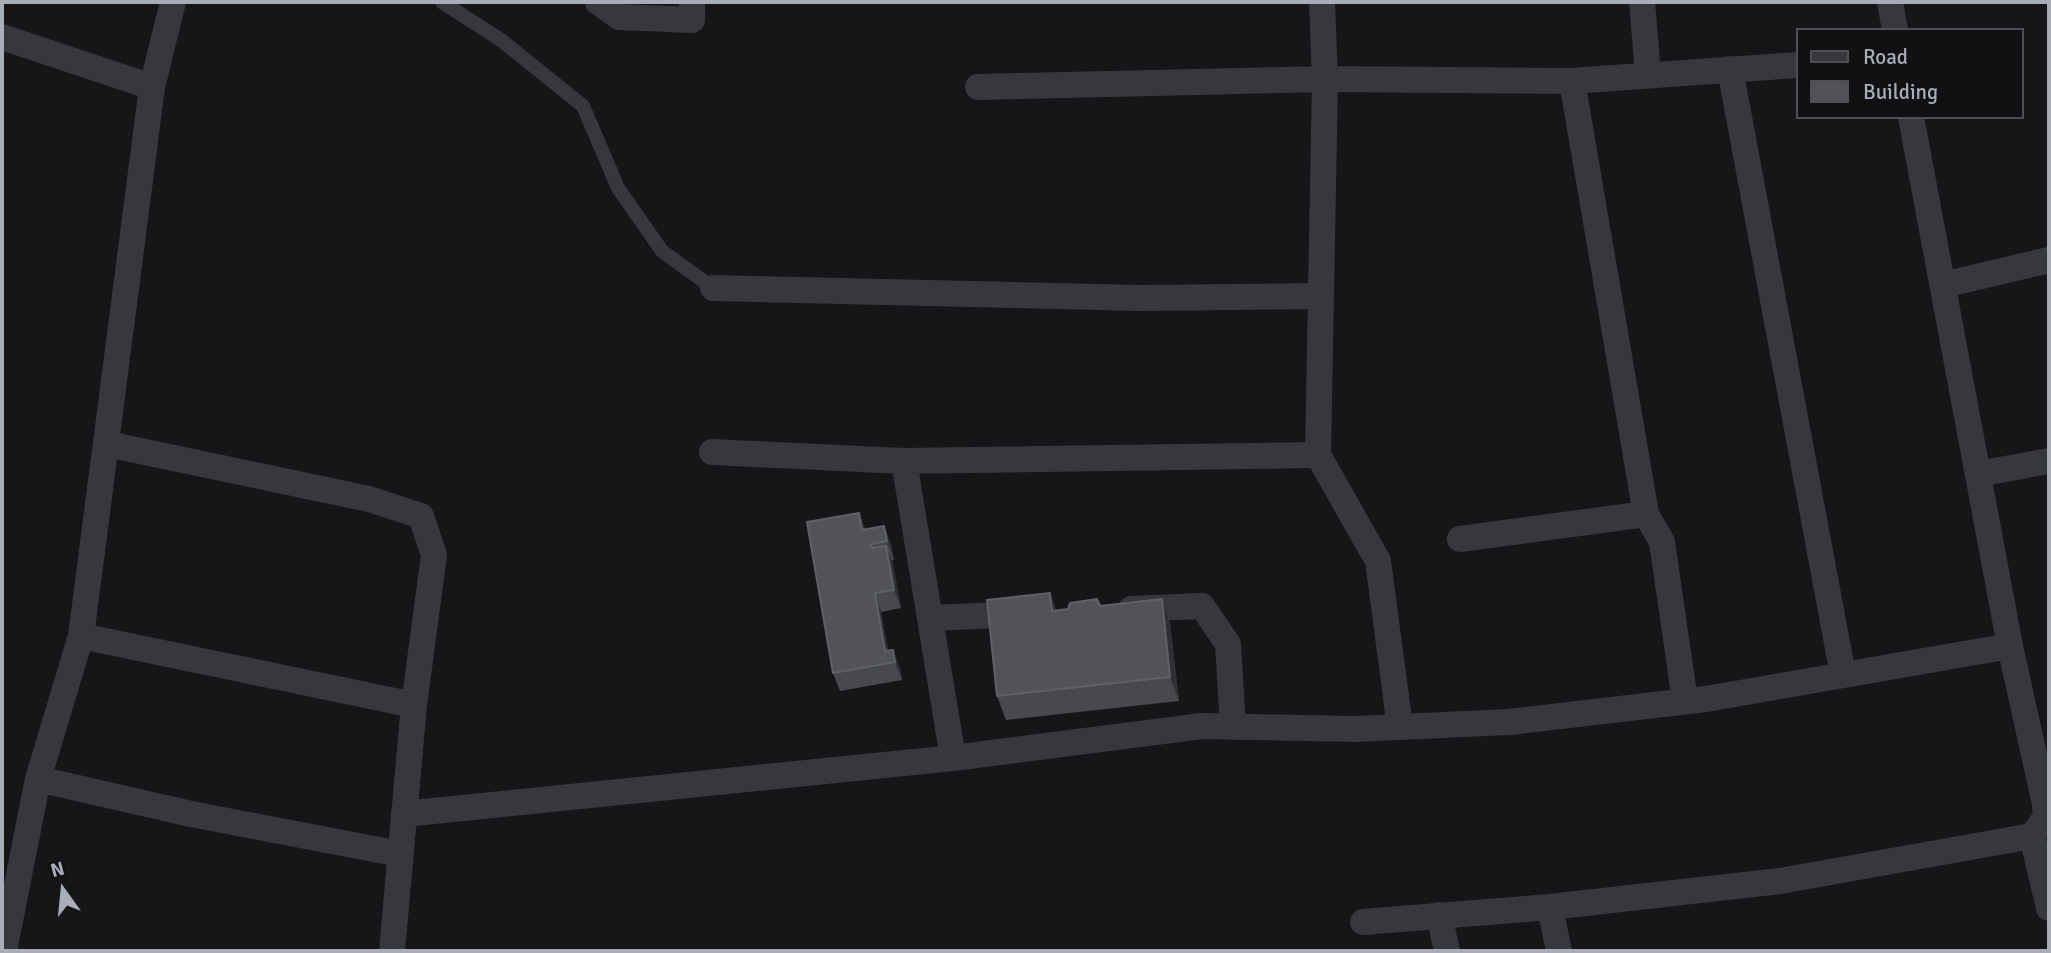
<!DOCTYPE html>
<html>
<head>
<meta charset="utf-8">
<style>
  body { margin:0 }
  #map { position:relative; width:2051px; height:953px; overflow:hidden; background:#161618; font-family:Signika,sans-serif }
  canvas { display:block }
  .frame { position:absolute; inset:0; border:4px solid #a8adb8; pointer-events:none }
  .legend { position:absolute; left:1796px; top:28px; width:228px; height:91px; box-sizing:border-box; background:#111113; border:2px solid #4d4f55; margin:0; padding:9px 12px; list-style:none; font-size:21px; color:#a8adb8 }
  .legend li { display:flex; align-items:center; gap:14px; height:35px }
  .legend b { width:35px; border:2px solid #4d4f55 }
  .north { position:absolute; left:28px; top:855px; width:70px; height:70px; -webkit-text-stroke:5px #111113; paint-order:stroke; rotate:345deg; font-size:19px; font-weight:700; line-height:28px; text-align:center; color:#a8adb8 }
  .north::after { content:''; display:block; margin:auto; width:24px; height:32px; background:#a8adb8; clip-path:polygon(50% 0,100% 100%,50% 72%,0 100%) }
</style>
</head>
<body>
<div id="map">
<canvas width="2051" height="953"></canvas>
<div class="frame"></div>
<ul class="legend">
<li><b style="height:9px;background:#37383d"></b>Road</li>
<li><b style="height:19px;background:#525359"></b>Building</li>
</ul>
<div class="north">N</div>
</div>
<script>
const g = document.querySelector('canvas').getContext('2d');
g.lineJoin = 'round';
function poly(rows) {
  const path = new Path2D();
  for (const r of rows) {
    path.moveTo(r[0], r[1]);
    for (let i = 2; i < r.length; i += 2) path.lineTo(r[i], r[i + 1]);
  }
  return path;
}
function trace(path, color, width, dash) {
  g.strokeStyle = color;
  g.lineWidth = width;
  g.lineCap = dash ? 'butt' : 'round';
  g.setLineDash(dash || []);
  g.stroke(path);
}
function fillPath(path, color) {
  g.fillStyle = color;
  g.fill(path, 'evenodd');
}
const service = poly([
  [442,2,501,40,583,106,618,188,662,251,713,288]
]);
const minor = poly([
  [598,2,619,17,692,20,692,2],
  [1322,2,1325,79,1318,455,1378,561,1400,727],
  [1642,2,1648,75],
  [1890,2,1895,30],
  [2,37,152,87],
  [1730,69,1843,675],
  [1572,81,1646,514,1662,542,1685,701],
  [978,87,1325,79,1572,81,1797,65],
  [1911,117,2010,646,2045,804,2046,817,2032,836,2049,908],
  [1943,285,2049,260],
  [713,288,1142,298,1321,296],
  [107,444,369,499,421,516,434,555,414,705,392,951],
  [712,452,904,461,1318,455],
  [904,461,953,758],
  [1978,474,2049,461],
  [1460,539,1646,514],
  [1131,609,1202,606,1228,644,1233,727],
  [930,618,1023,614],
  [81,636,414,705],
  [38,779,191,814,400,854],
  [404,814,953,758,1202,726,1355,729,1509,722,1706,699,2010,646],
  [1550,907,1559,951],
  [1439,915,1447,951],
  [1363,922,1550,907,1780,881,2032,836],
  [4,951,38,779,81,636,152,87,173,2]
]);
const wall = poly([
  [859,513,865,529,884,526,891,545,894,560,892,560,901,608,881,612,888,650,900,668,902,680,840,691,833,673],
  [1162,599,1170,623,1179,701,1006,720,997,696,1056,610]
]);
const shadedWall = poly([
  [859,513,866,532,862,530],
  [884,526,891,545,894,560,887,541],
  [886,546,893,564,901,608,894,590],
  [875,593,881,612,890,662,885,651],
  [1050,593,1059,617,1052,611],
  [1162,599,1170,623,1179,701,1170,677],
  [893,650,900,668,902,680,895,662]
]);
const building = poly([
  [859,513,862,530,884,526,887,541,871,544,872,548,886,546,894,590,875,593,885,651,893,650,895,662,833,673,807,522,859,513],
  [1050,593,1052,611,1068,609,1070,603,1097,599,1100,606,1162,599,1170,677,997,696,987,600,1050,593]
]);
trace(service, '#37383d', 14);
trace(minor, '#37383d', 26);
fillPath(wall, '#47494d');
fillPath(shadedWall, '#2f3033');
fillPath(building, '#525359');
trace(building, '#5f6168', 2);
</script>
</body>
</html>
